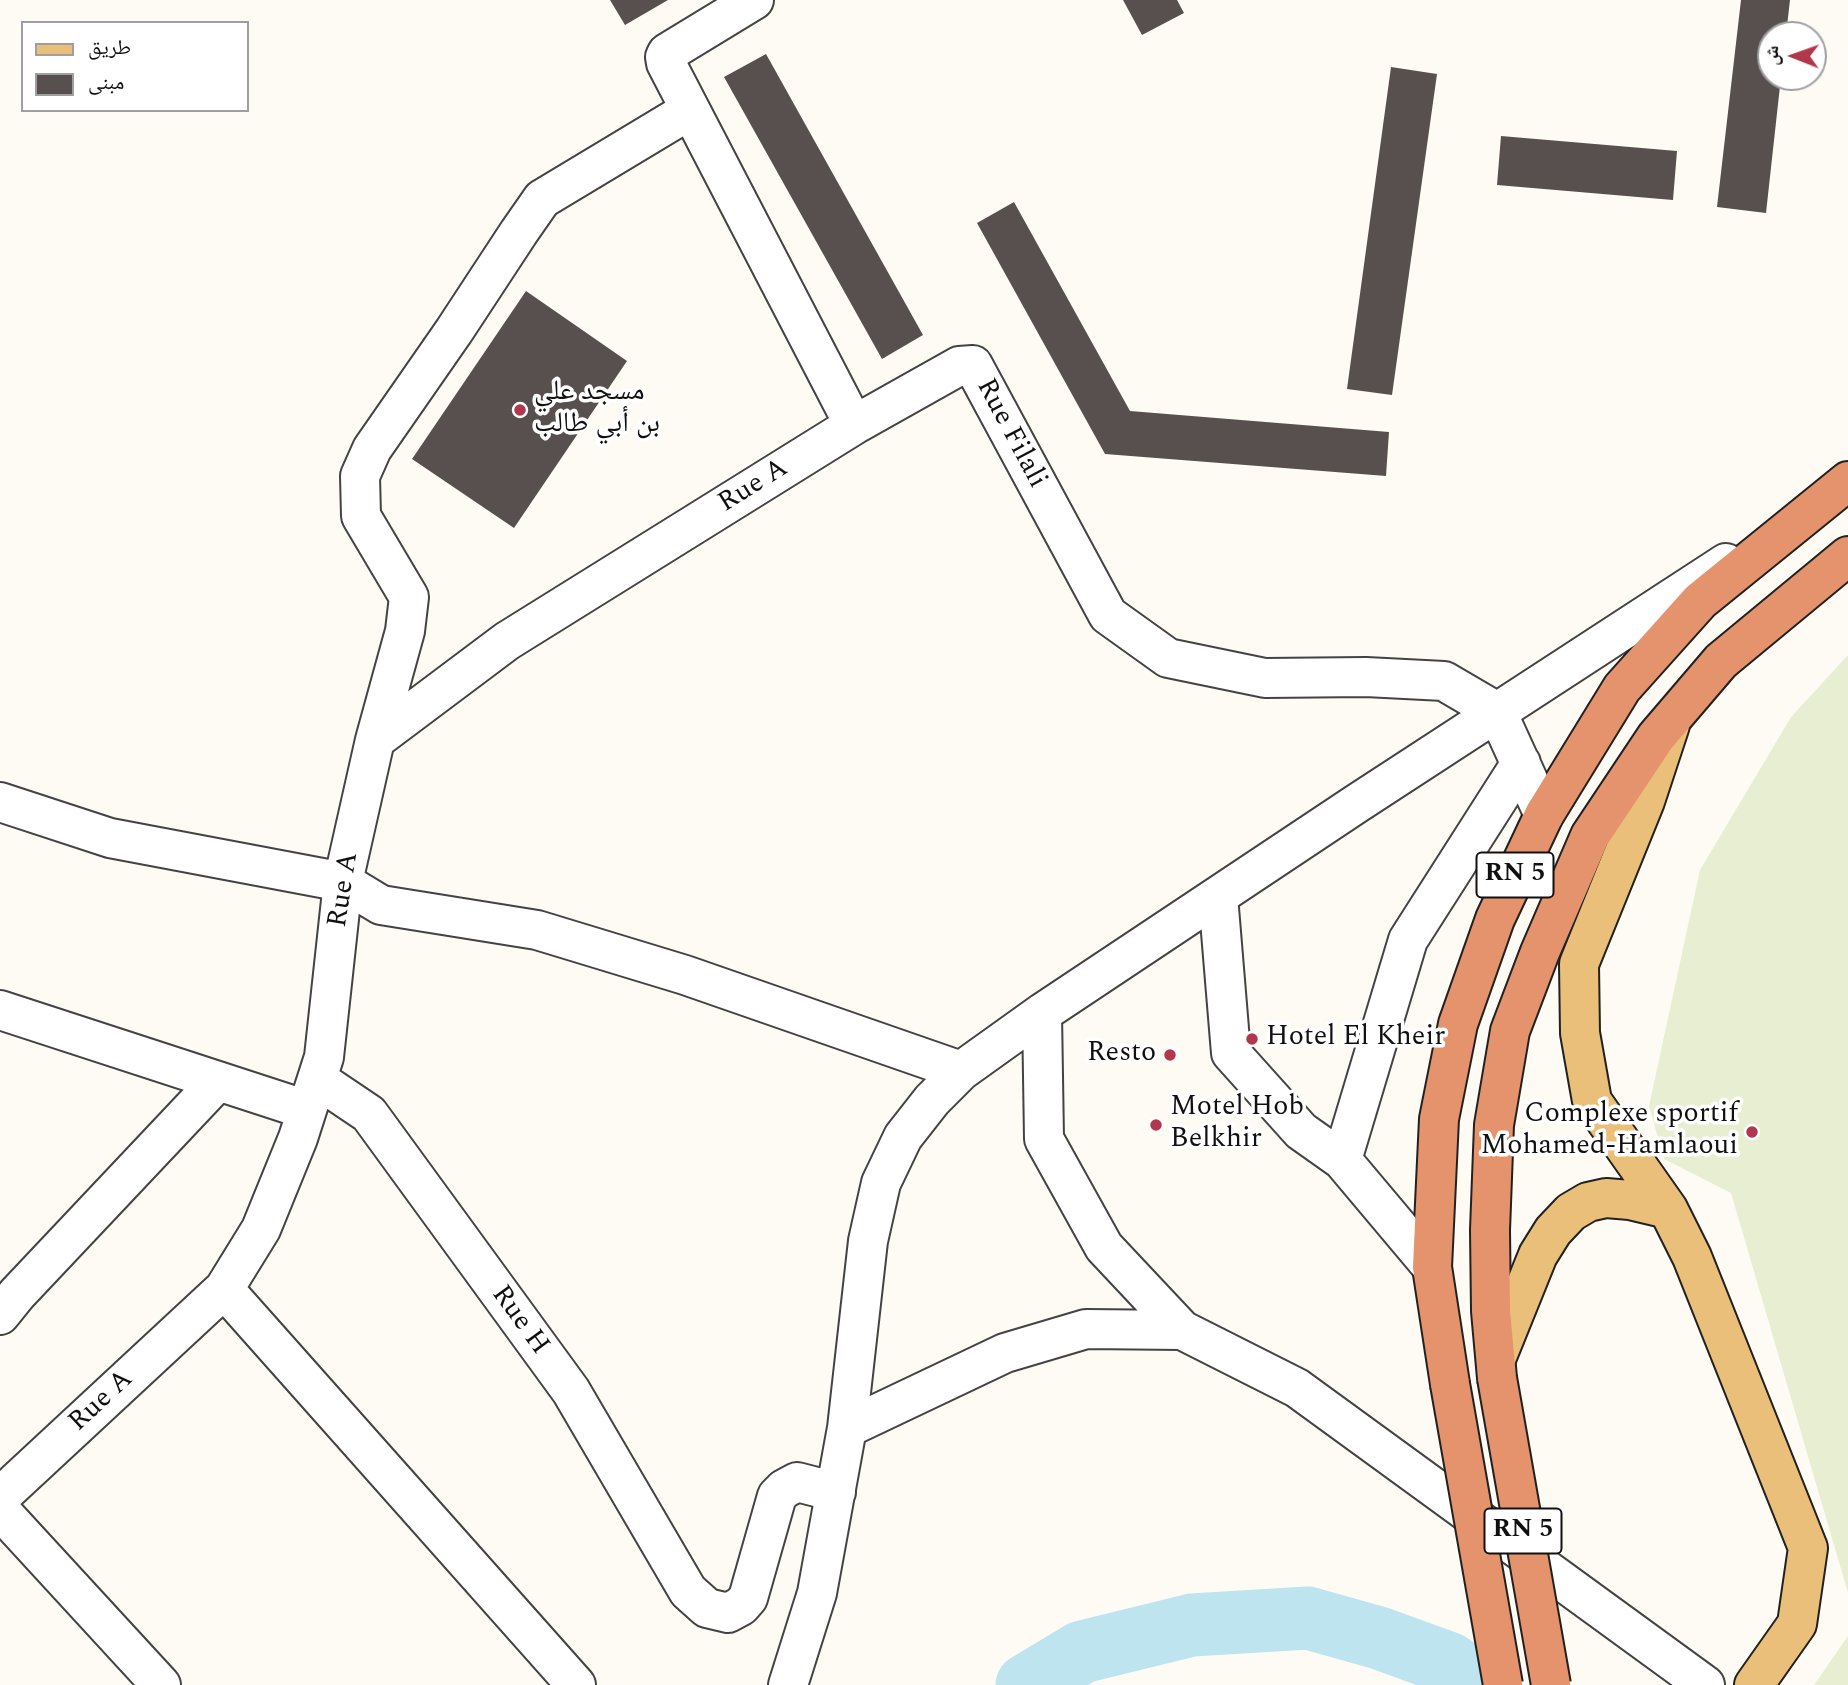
<!DOCTYPE html>
<html>
<head>
<meta charset="utf-8">
<style>
  body { margin:0 }
  #map { position:relative; width:1848px; height:1685px; overflow:hidden; background:#fefbf5; font-family:Spectral,"Noto Naskh Arabic",serif }
  canvas { display:block }
  .legend { position:absolute; left:21px; top:21px; width:228px; height:91px; box-sizing:border-box; background:#fff; border:2px solid #9f9f9f; margin:0; padding:9px 12px; list-style:none; font-size:21px; color:#101010 }
  .legend li { display:flex; align-items:center; gap:14px; height:35px }
  .legend b { width:35px; border:2px solid #9f9f9f }
  .north { position:absolute; left:1757px; top:21px; width:70px; height:70px; box-sizing:border-box; background:#fff; border:2px solid #9f9f9f; border-radius:50%; rotate:271deg; font-size:19px; font-weight:700; line-height:28px; text-align:center; color:#101010 }
  .north::after { content:''; display:block; margin:auto; width:24px; height:32px; background:#b2374d; clip-path:polygon(50% 0,100% 100%,50% 72%,0 100%) }
</style>
</head>
<body>
<div id="map">
<canvas width="1848" height="1685"></canvas>
<ul class="legend">
<li><b style="height:9px;background:#e9bf79"></b>طريق</li>
<li><b style="height:19px;background:#58504e"></b>مبنى</li>
</ul>
<div class="north">ش</div>
</div>
<script>
const g = document.querySelector('canvas').getContext('2d');
g.lineJoin = 'round';
function fillPath(path, color) {
  g.fillStyle = color;
  g.fill(path, 'evenodd');
}
function poly(rows) {
  const path = new Path2D();
  for (const r of rows) {
    path.moveTo(r[0], r[1]);
    for (let i = 2; i < r.length; i += 2) path.lineTo(r[i], r[i + 1]);
  }
  return path;
}
function trace(path, color, width, dash) {
  g.strokeStyle = color;
  g.lineWidth = width;
  g.lineCap = dash ? 'butt' : 'round';
  g.setLineDash(dash || []);
  g.stroke(path);
}
function drawText(font, color, halo, rows, align = 'center') {
  g.font = font + ' Spectral,"Noto Naskh Arabic",serif';
  g.lineWidth = 7;
  g.setLineDash([]);
  g.textBaseline = 'middle';
  g.strokeStyle = halo;
  g.fillStyle = color;
  for (const [text, x, y, turn = 0] of rows) {
    g.save();
    g.translate(x, y);
    g.rotate((+turn || 0) * Math.PI / 180);
    g.textAlign = isNaN(turn) ? turn : align;
    if (halo) g.strokeText(text, 0, 0);
    g.fillText(text, 0, 0);
    g.restore();
  }
}
const pitch = poly([
  [1848,655,1848,1593,1731,1193,1664,1159,1649,1106,1700,870,1791,717],
  [1848,1636,1848,1685,1814,1685]
]);
const river = poly([
  [1027,1685,1082,1652,1192,1625,1308,1618,1379,1638,1448,1663,1481,1685]
]);
const building = poly([
  [610,0,668,0,625,25],
  [1123,0,1177,0,1184,13,1142,35],
  [1741,0,1790,0,1786,35,1771,35,1771,77,1781,77,1766,213,1717,207],
  [766,54,923,335,882,359,724,77],
  [1391,67,1437,74,1392,395,1347,389],
  [1501,136,1677,151,1673,200,1497,185],
  [1014,202,1130,411,1389,432,1386,476,1105,454,977,223],
  [526,291,627,361,514,528,412,459]
]);
const minor = poly([
  [754,0,667,53,665,57,666,63,854,425,959,366,973,365,1108,615,1168,658,1265,678,1366,677,1444,681,1497,712,1544,815],
  [375,740,405,631,409,597,361,516,360,476,372,449,454,331,519,232,542,199,690,110],
  [0,802,110,838,343,882,381,905,537,930,685,975,961,1071],
  [1218,896,1231,1053,1301,1131,1342,1160],
  [0,1010,307,1110],
  [1042,1013,1044,1139,1104,1247,1182,1330],
  [317,1079,369,1114,571,1391,688,1591,707,1608,728,1613,741,1606,748,1598,777,1496,784,1489,797,1482,836,1492],
  [1432,1267,1342,1160,1408,940,1521,763],
  [224,1289,576,1685],
  [0,1315,17,1294,218,1081],
  [847,1428,1005,1353,1086,1329,1182,1330,1297,1388,1705,1685],
  [0,1497,224,1289,261,1229,298,1138,324,1057,343,882,375,740,507,641,854,425],
  [0,1510,161,1685],
  [788,1685,817,1593,847,1428,868,1241,881,1183,903,1137,932,1100,961,1071,1042,1013,1356,804,1726,563]
]);
const major = poly([
  [1670,725,1645,801,1579,964,1580,1033,1592,1101,1668,1209,1692,1257,1808,1548,1797,1624,1754,1685],
  [1496,1359,1538,1255,1553,1231,1571,1212,1588,1202,1606,1198,1630,1200,1668,1209]
]);
const highway = poly([
  [1497,1378,1491,1311,1490,1230,1494,1125,1510,1031,1540,952,1590,836,1656,737,1721,661,1848,556],
  [1450,1384,1432,1267,1439,1119,1458,1024,1495,919,1544,815,1622,688,1700,601,1848,481]
]);
const highwayBridge = poly([
  [1497,1378,1551,1685],
  [1450,1384,1503,1685]
]);
const markers = [
  [520,410,7,"#b2374d"],
  [1252,1039,7,"#b2374d"],
  [1170,1055,7,"#b2374d"],
  [1156,1125,7,"#b2374d"],
  [1752,1132,7,"#b2374d"]
];
const shields = [
  [1515,875,77],
  [1523,1531,77]
];
const shieldNames = [
  ["RN 5",1515,875],
  ["RN 5",1523,1531]
];
const poiNames = [
  ["مسجد علي",534,394],
  ["بن أبي طالب",534,426],
  ["Hotel El Kheir",1266,1039],
  ["Resto",1156,1055,"right"],
  ["Motel Hob",1170,1109],
  ["Belkhir",1170,1141],
  ["Complexe sportif",1738,1116,"right"],
  ["Mohamed-Hamlaoui",1738,1148,"right"]
];
const streetNames = [
  ["Rue Filali",1010,434,62],
  ["Rue A",754,487,-32],
  ["Rue A",345,890,-81],
  ["Rue H",519,1321,54],
  ["Rue A",102,1402,-43]
];
fillPath(pitch, '#e8eed2');
trace(river, '#bee4f0', 63);
fillPath(building, '#58504e');
trace(minor, '#434343', 42);
trace(major, '#212121', 42);
trace(highway, '#212121', 42);
trace(minor, '#fff', 38);
trace(major, '#e9bf79', 38);
trace(highway, '#e4936c', 38);
trace(highwayBridge, '#212121', 42, []);
trace(highwayBridge, '#e4936c', 38);
for (const [x, y, r, color] of markers) {
  const dot = new Path2D();
  dot.arc(x, y, r, 0, 2 * Math.PI);
  g.fillStyle = color;
  g.fill(dot);
  trace(dot, '#fff', 2.5);
}
for (const [x, y, w] of shields) {
  const box = new Path2D();
  box.roundRect(x - w / 2, y - 22.5, w, 45, 5);
  g.fillStyle = '#fff';
  g.fill(box);
  trace(box, '#101010', 2);
}
drawText('bold 26px', '#101010', null, shieldNames);
drawText('28px', '#101010', '#fff', poiNames, 'left');
drawText('28px', '#101010', '#fff', streetNames);
</script>
</body>
</html>
